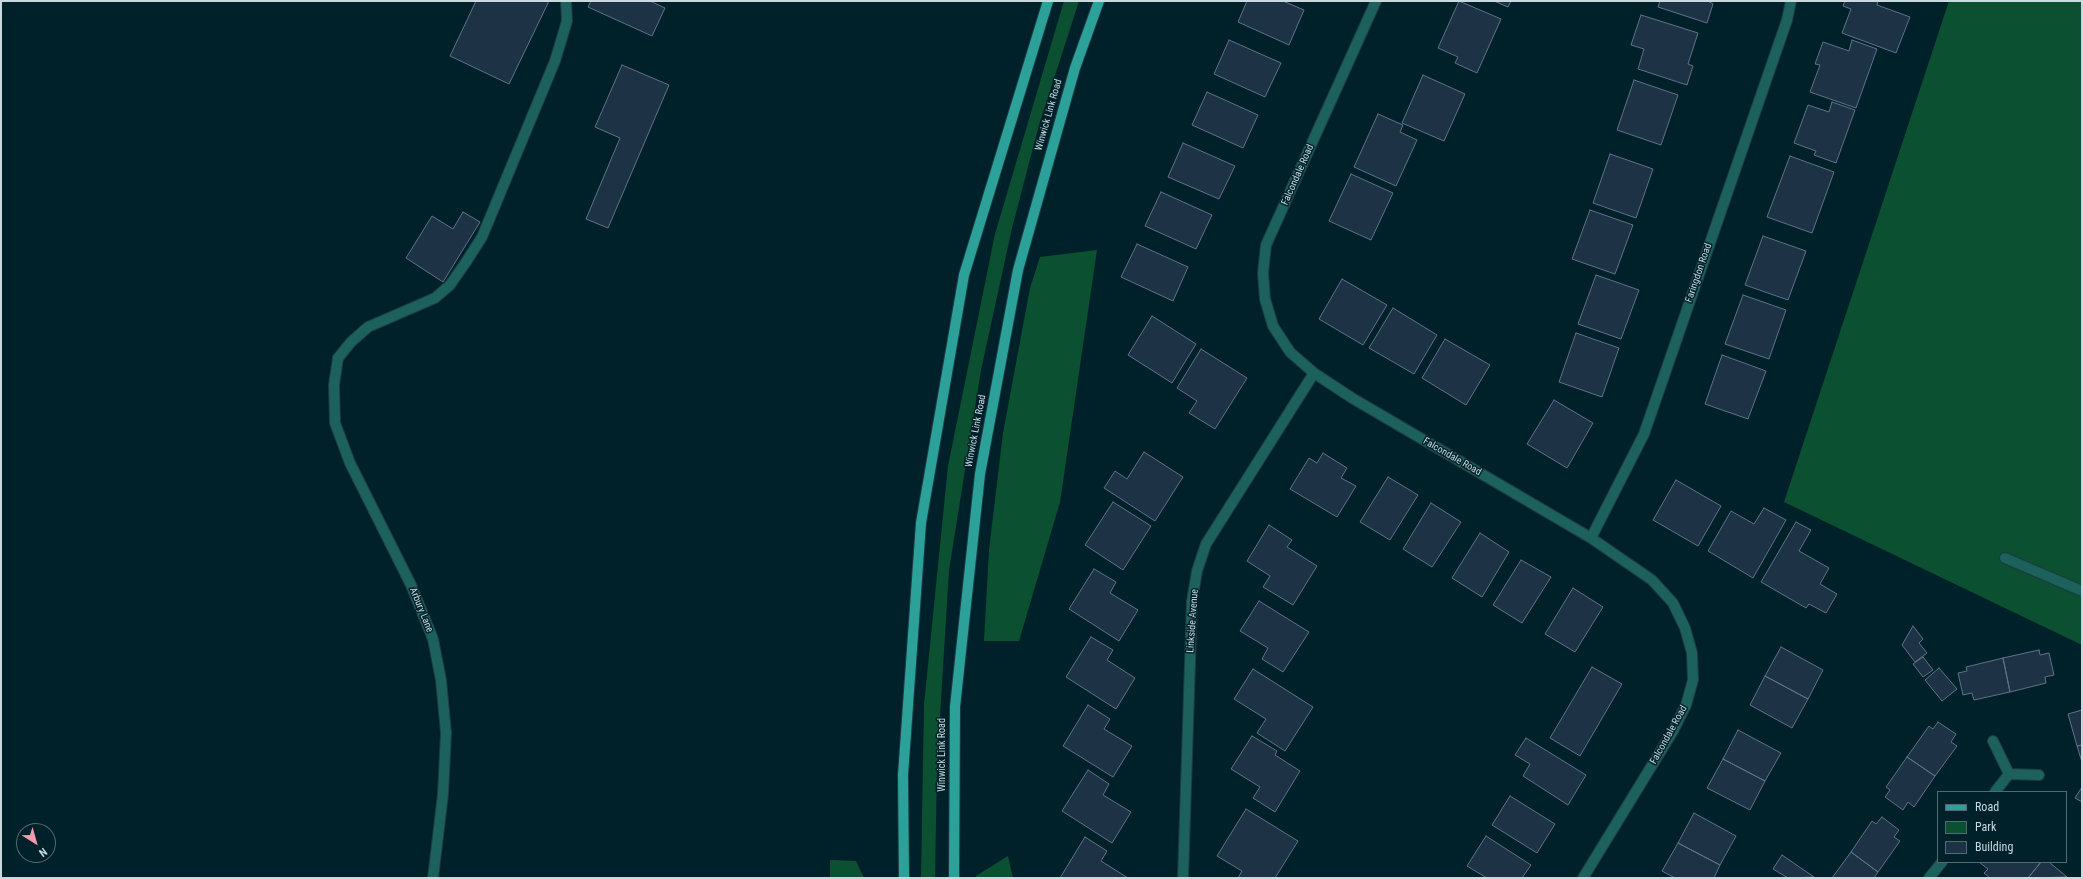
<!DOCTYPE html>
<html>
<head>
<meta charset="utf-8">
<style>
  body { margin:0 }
  #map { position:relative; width:2083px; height:879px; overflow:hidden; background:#00212a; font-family:"Roboto Condensed",sans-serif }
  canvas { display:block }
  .frame { position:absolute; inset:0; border:2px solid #c8dae0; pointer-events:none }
  .legend { position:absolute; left:1937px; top:791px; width:130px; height:72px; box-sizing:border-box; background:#00212a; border:1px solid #506b73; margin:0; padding:5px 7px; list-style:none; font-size:12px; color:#c8dae0 }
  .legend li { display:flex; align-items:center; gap:8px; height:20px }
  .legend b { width:20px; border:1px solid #506b73 }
  .north { position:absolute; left:16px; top:823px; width:40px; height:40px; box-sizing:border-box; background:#00212a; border:1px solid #506b73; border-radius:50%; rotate:143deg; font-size:11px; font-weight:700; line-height:16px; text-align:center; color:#c8dae0 }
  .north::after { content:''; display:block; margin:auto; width:14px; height:18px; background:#f29aac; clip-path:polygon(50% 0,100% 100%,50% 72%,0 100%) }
</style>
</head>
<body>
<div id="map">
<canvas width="2083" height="879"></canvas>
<div class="frame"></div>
<ul class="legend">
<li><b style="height:5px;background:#2ca199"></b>Road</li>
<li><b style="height:11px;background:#0b5031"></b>Park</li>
<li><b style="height:11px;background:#1d3245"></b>Building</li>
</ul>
<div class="north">N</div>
</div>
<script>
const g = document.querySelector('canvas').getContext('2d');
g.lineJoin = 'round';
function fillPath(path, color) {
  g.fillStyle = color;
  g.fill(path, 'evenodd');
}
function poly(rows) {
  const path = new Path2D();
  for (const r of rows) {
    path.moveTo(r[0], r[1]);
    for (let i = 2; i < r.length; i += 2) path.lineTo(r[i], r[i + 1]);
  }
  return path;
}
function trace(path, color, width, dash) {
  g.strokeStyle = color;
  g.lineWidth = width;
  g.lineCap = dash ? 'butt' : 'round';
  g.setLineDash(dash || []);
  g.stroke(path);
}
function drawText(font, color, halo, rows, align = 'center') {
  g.font = font + ' "Roboto Condensed",sans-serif';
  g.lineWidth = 3;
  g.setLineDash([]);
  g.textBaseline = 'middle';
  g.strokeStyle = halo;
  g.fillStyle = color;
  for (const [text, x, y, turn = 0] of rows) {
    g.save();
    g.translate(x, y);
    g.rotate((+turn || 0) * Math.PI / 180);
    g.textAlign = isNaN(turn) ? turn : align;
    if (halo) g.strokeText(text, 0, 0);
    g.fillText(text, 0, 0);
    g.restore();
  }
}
const green = poly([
  [1064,1,1079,1,1039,125,1012,228,981,370,949,570,937,765,935,878,921,878,924,705,948,466,995,234],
  [1949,1,2082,1,2082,645,1784,502],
  [1097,250,1060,502,1019,641,984,641,989,550,1003,433,1030,288,1040,257],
  [1008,856,1013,878,976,878,976,876],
  [830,860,856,861,864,878,830,878]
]);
const building = poly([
  [476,1,549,1,509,84,450,56,476,1],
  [591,1,650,1,665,8,652,36,588,7,591,1],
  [1247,1,1283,1,1304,10,1289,45,1238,22,1247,1],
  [1459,1,1501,19,1477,73,1455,63,1458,57,1438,48,1459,1],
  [1494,1,1511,1,1508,7,1494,1],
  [1660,1,1708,1,1713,4,1707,23,1658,7,1660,1],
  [1845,1,1878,1,1877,5,1910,17,1896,53,1842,33,1851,9,1843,6,1845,1],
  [1641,15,1698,33,1688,64,1693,66,1687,85,1638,69,1644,49,1631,45,1641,15],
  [1229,40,1281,63,1265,97,1214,74,1229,40],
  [1852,40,1877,49,1856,108,1810,92,1820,65,1815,64,1823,42,1849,51,1852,40],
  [622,65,669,85,608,228,586,219,620,138,595,127,622,65],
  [1423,75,1465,94,1444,141,1402,123,1423,75],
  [1634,80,1678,95,1661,145,1617,130,1634,80],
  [1207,92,1258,115,1243,148,1192,125,1207,92],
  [1832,102,1855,110,1836,163,1814,155,1816,151,1794,143,1808,105,1829,112,1832,102],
  [1378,114,1403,125,1400,132,1417,140,1396,186,1354,167,1378,114],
  [1183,143,1235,166,1219,199,1168,177,1183,143],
  [1610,154,1653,169,1636,218,1593,203,1610,154],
  [1790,156,1834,172,1812,233,1767,217,1790,156],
  [1351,174,1393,193,1371,240,1329,221,1351,174],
  [1161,192,1212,215,1196,249,1145,226,1161,192],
  [1590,210,1633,225,1615,274,1572,259,1590,210],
  [463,212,480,222,443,282,406,258,432,216,453,229,463,212],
  [1763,236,1806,251,1788,300,1745,285,1763,236],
  [1137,244,1188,267,1173,301,1121,277,1137,244],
  [1596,275,1639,290,1621,339,1578,324,1596,275],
  [1342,279,1387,305,1363,345,1319,319,1342,279],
  [1743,295,1786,310,1769,359,1725,344,1743,295],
  [1393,308,1437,335,1414,374,1369,348,1393,308],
  [1152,316,1196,344,1172,383,1128,355,1152,316],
  [1576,333,1619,348,1602,397,1559,382,1576,333],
  [1445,339,1490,365,1466,405,1422,378,1445,339],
  [1201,349,1247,378,1215,429,1189,413,1197,401,1177,388,1201,349],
  [1722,355,1766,371,1748,419,1705,404,1722,355],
  [1554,400,1593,423,1567,468,1527,444,1554,400],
  [1144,452,1183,477,1155,521,1104,488,1115,471,1127,479,1144,452],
  [1323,453,1347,468,1341,478,1356,486,1337,517,1290,489,1309,458,1317,463,1323,453],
  [1388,477,1418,495,1390,540,1360,522,1388,477],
  [1676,480,1721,506,1698,546,1653,520,1676,480],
  [1113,502,1151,526,1123,570,1085,545,1113,502],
  [1431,503,1461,522,1432,567,1403,549,1431,503],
  [1764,508,1786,520,1753,578,1708,551,1731,511,1754,524,1764,508],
  [1796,522,1811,530,1799,551,1829,568,1820,584,1837,594,1826,613,1809,604,1806,608,1761,582,1796,522],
  [1269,525,1292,540,1287,547,1317,566,1293,605,1263,587,1270,576,1247,561,1269,525],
  [1480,533,1509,552,1482,597,1452,578,1480,533],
  [1521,560,1551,577,1522,623,1493,605,1521,560],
  [1094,569,1116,582,1110,593,1138,610,1119,641,1069,609,1094,569],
  [1573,588,1603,607,1575,652,1545,634,1573,588],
  [1259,601,1309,632,1283,672,1262,659,1268,648,1240,631,1259,601],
  [1913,626,1923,639,1919,643,1927,653,1915,662,1902,645,1913,626],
  [1091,637,1113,650,1107,660,1135,678,1116,709,1066,677,1091,637],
  [1781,647,1823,670,1808,699,1765,676,1781,647],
  [2039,650,2040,655,2049,653,2054,675,2045,677,2046,683,2010,692,2003,658,2039,650],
  [1923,657,1933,670,1923,677,1913,664,1923,657],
  [2003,658,2010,692,1974,700,1972,693,1963,695,1958,673,1967,671,1966,667,2003,658],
  [1592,667,1622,684,1580,756,1550,738,1592,667],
  [1939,668,1957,689,1942,701,1925,680,1939,668],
  [1253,669,1313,707,1285,751,1257,733,1266,719,1234,699,1253,669],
  [1765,676,1808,699,1792,728,1750,705,1765,676],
  [1088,705,1110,719,1104,729,1132,746,1113,777,1063,746,1088,705],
  [2082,710,2082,745,2077,746,2068,714,2082,710],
  [1938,722,1956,734,1951,742,1957,746,1935,776,1907,757,1929,726,1933,729,1938,722],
  [1738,730,1781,753,1765,781,1723,759,1738,730],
  [1252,736,1277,751,1275,755,1300,771,1275,812,1253,798,1260,787,1231,769,1252,736],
  [1526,738,1586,775,1568,805,1523,776,1530,764,1515,755,1526,738],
  [2082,745,2082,762,2077,746,2082,745],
  [1907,757,1935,776,1914,807,1908,802,1903,810,1885,797,1890,790,1886,787,1907,757],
  [1723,759,1765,781,1750,810,1707,788,1723,759],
  [1088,770,1109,784,1103,795,1131,812,1112,843,1062,811,1088,770],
  [2082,787,2082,802,2075,798,2082,787],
  [1510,796,1555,824,1537,853,1492,825,1510,796],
  [1246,809,1298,841,1275,878,1238,878,1242,871,1217,856,1246,809],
  [1694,813,1736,836,1720,865,1678,843,1694,813],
  [1882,817,1899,830,1894,837,1900,841,1878,872,1851,852,1872,821,1876,824,1882,817],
  [1486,836,1531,865,1522,878,1487,878,1467,866,1486,836],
  [1085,837,1107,851,1101,861,1128,878,1060,878,1085,837],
  [1678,843,1720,865,1714,878,1675,878,1662,871,1678,843],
  [1851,852,1878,872,1874,878,1832,878,1851,852],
  [1782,855,1814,877,1788,878,1773,869,1782,855],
  [1979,862,2041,862,2028,878,1990,878,1984,873,1988,869,1979,862],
  [2041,862,2049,862,2067,877,2028,878,2041,862]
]);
const service = poly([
  [338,358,351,342,368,327,435,298,450,285,466,262,482,237,555,61,567,21,566,1],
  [2005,558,2082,591]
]);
const minor = poly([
  [1376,1,1266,245,1263,273,1265,299,1273,326,1290,352,1314,373,1352,398,1591,538,1652,580,1673,603,1685,628,1692,653,1693,680,1686,705,1673,731,1583,878],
  [338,358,334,385,335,423,350,463,411,585,433,639,441,680,446,733,443,794,433,878],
  [1591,538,1644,434,1787,20,1791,1],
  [1993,741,2009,774,2039,775],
  [1995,792,2009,774],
  [1183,878,1192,601,1197,571,1206,544,1314,373],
  [1929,878,1942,862]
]);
const primary = poly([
  [904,878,903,775,921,523,964,275,1048,1],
  [954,878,955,707,980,474,1018,270,1075,68,1099,1]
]);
const streetNames = [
  ["Winwick Link Road",1049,115,-74],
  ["Falcondale Road",1298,175,-66],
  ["Faringdon Road",1699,273,-71],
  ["Winwick Link Road",976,431,-79],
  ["Falcondale Road",1452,457,30],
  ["Arbury Lane",421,610,68],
  ["Linkside Avenue",1193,621,-86],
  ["Falcondale Road",1669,735,-61],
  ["Winwick Link Road",942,755,-90]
];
fillPath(green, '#0b5031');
fillPath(building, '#1d3245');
trace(building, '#5d7389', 1);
trace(service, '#1c3b43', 12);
trace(minor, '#1c3b43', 12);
trace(primary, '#1c3b43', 12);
trace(service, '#1d615c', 10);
trace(minor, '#1d615c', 10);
trace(primary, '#2ca199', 10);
drawText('10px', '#c8dae0', '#00212a', streetNames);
</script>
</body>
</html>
